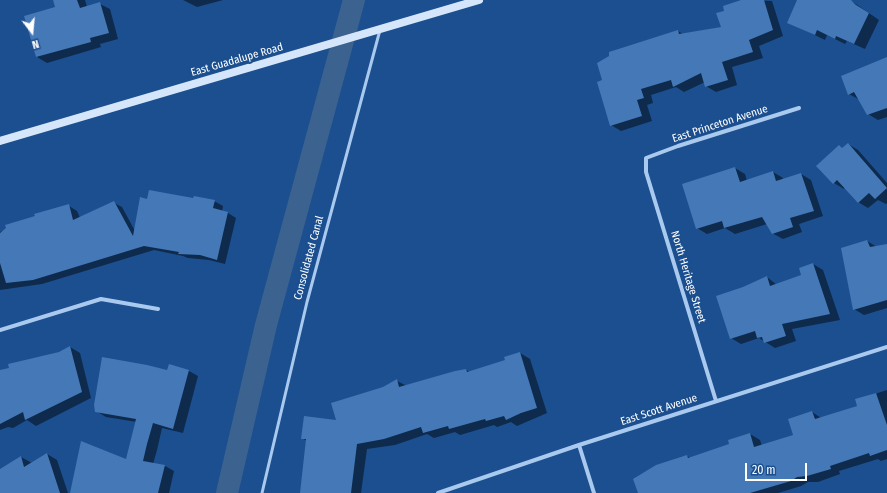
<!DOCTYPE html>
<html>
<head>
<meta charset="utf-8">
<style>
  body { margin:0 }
  #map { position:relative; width:887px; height:493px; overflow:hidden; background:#1b4f8f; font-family:"Fira Sans Condensed",sans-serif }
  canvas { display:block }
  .north { position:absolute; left:12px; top:12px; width:40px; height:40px; -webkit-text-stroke:3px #1b4f8f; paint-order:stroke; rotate:164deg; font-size:11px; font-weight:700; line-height:16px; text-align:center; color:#fff }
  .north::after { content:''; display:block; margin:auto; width:14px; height:18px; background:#fff; clip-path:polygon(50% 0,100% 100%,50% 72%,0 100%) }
  .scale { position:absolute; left:745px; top:463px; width:62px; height:18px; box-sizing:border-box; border:2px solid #fff; border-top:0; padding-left:5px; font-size:12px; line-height:14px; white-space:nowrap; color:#fff; -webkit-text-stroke:3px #1b4f8f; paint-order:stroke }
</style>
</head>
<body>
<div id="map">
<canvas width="887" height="493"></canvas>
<div class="north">N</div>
<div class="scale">20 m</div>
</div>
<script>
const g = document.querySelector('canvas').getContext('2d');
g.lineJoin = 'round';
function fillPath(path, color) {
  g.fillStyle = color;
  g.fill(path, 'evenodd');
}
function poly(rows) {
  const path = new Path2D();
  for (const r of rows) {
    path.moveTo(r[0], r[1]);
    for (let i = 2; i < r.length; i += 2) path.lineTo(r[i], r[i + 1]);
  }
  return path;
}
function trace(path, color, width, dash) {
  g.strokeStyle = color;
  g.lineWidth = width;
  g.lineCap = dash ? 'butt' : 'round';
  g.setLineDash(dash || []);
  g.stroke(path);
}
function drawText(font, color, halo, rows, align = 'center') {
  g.font = font + ' "Fira Sans Condensed",sans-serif';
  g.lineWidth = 4;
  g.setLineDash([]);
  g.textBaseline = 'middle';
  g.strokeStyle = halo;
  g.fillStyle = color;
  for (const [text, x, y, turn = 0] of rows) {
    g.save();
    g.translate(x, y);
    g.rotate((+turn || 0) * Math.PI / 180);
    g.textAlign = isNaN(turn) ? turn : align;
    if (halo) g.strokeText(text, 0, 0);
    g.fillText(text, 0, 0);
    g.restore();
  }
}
const shadow = poly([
  [54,0,85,0,87,7,100,4,110,9,118,39,100,44,101,47,47,63,37,57,56,8],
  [183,0,223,0,197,7],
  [745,0,772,1,783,36,759,46,763,58,732,67,737,85,716,92,706,86,705,82,684,92,676,87,651,95,653,103,647,105,652,121,621,131,611,125,603,81,678,31,683,34,723,27,726,11],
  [798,0,850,0,879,20,865,49,847,41,845,44,827,35,825,40,788,22],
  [887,59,887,117,878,120,868,114,860,100,849,94],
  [848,144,858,150,887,183,887,203,886,204,878,200,868,208,858,202,845,187,844,189,834,183,843,149],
  [735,168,745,174,747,181,773,172,783,178,783,180,801,174,811,180,823,216,799,224,802,232,783,239,772,233,767,224,735,234,725,228,707,234,697,228],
  [193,199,214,201,223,206,222,212,228,213,236,218,225,264,209,260,188,258,183,256,154,250,42,284,0,290,0,232,69,206,77,211,80,218,114,203,122,207,135,231,148,200],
  [867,241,877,247,887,245,887,308,864,315,854,309],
  [813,264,823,270,840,320,792,329,796,341,775,348,759,338,741,344,731,338,743,288,767,277,777,285,802,276],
  [70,347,80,353,91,398,36,426,27,420,13,428,8,427,0,430,0,372,59,353],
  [520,353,530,359,547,413,517,426,511,422,497,427,494,425,460,435,455,432,434,438,427,434,395,445,367,449,361,493,301,493,307,441,302,438,338,422,384,388,397,381,407,386,466,370,470,372,506,361],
  [168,371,189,371,198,376,183,433,162,428,157,450,153,464,165,466,174,471,169,493,71,493,127,460,137,422,106,417,96,411],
  [887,390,887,459,881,461,878,459,839,471,840,474,818,482,808,482,801,486,778,493,639,493,687,456,690,458,731,445,750,434,760,440,762,446,794,435,812,412,821,418,858,406,856,400],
  [47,454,57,460,68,493,0,493,0,470,21,457,32,463]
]);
const canal = poly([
  [227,493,266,325,354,0]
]);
const building = poly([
  [53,0,77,0,80,8,100,2,109,33,90,38,91,42,36,57,24,16,55,7],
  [741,0,764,0,773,30,749,40,753,52,722,62,728,80,705,87,701,73,673,87,671,80,641,89,644,98,637,100,642,116,610,126,597,82,602,80,597,63,609,56,609,52,678,30,679,34,721,27,716,13,724,11,723,6],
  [797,0,851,0,856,5,869,13,854,44,836,36,835,39,817,30,815,35,787,23],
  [887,57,887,108,867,115,854,92,848,95,841,76],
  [848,143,887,188,875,199,869,193,858,203,837,180,833,184,816,166,839,145,842,148],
  [735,167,740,182,773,171,776,181,801,173,814,211,790,218,793,227,772,234,762,217,724,228,722,221,696,229,682,184],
  [149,190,193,198,194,196,215,200,213,208,228,212,217,260,200,255,178,254,179,252,144,246,33,280,6,283,0,263,0,233,6,228,5,225,35,216,34,214,69,204,73,220,114,201,133,236,140,197,147,199],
  [867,240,870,247,887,244,887,300,853,310,841,248],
  [813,263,830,314,782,324,786,336,764,343,762,337,757,338,755,331,730,339,716,296,743,287,767,276,770,286,801,275,799,268],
  [70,346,82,392,25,420,23,412,0,424,0,370,9,368,8,364,59,352],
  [520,352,537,408,521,413,506,420,504,416,486,421,485,419,449,429,448,426,423,433,421,427,384,439,357,444,351,493,300,493,306,439,301,439,304,416,336,420,331,403,383,387,397,379,399,387,455,371,466,369,467,372,505,360,504,357],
  [102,357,147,365,167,370,169,364,189,370,173,429,153,423,147,444,143,461,165,465,158,493,70,493,81,441,126,459,136,419,95,412,94,405],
  [876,393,887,425,887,450,870,456,869,453,830,466,831,469,807,476,797,477,791,481,750,493,638,493,633,479,656,465,687,455,688,458,729,444,728,440,750,433,754,447,793,435,788,419,812,411,815,419,857,406,855,399],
  [47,453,60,493,0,493,0,469,21,456,24,467]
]);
const lane = poly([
  [262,493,307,302,380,30]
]);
const street = poly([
  [0,330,101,299,158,309],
  [716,401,646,172,646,158,678,146,799,108],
  [579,445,594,493],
  [438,493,579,445,887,347]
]);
const secondary = poly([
  [0,141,479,0]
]);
const streetNames = [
  ["East Guadalupe Road",237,60,-16],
  ["East Princeton Avenue",720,124,-18],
  ["Consolidated Canal",309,258,-75],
  ["North Heritage Street",688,277,73],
  ["East Scott Avenue",659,410,-18]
];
fillPath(shadow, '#0007');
trace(canal, '#3c6290', 22);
fillPath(building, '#4478b7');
trace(lane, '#a9c9ee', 3);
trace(street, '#a9c9ee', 4);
trace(secondary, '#d6e6fa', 8);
drawText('11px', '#fff', '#1b4f8f', streetNames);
</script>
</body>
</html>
